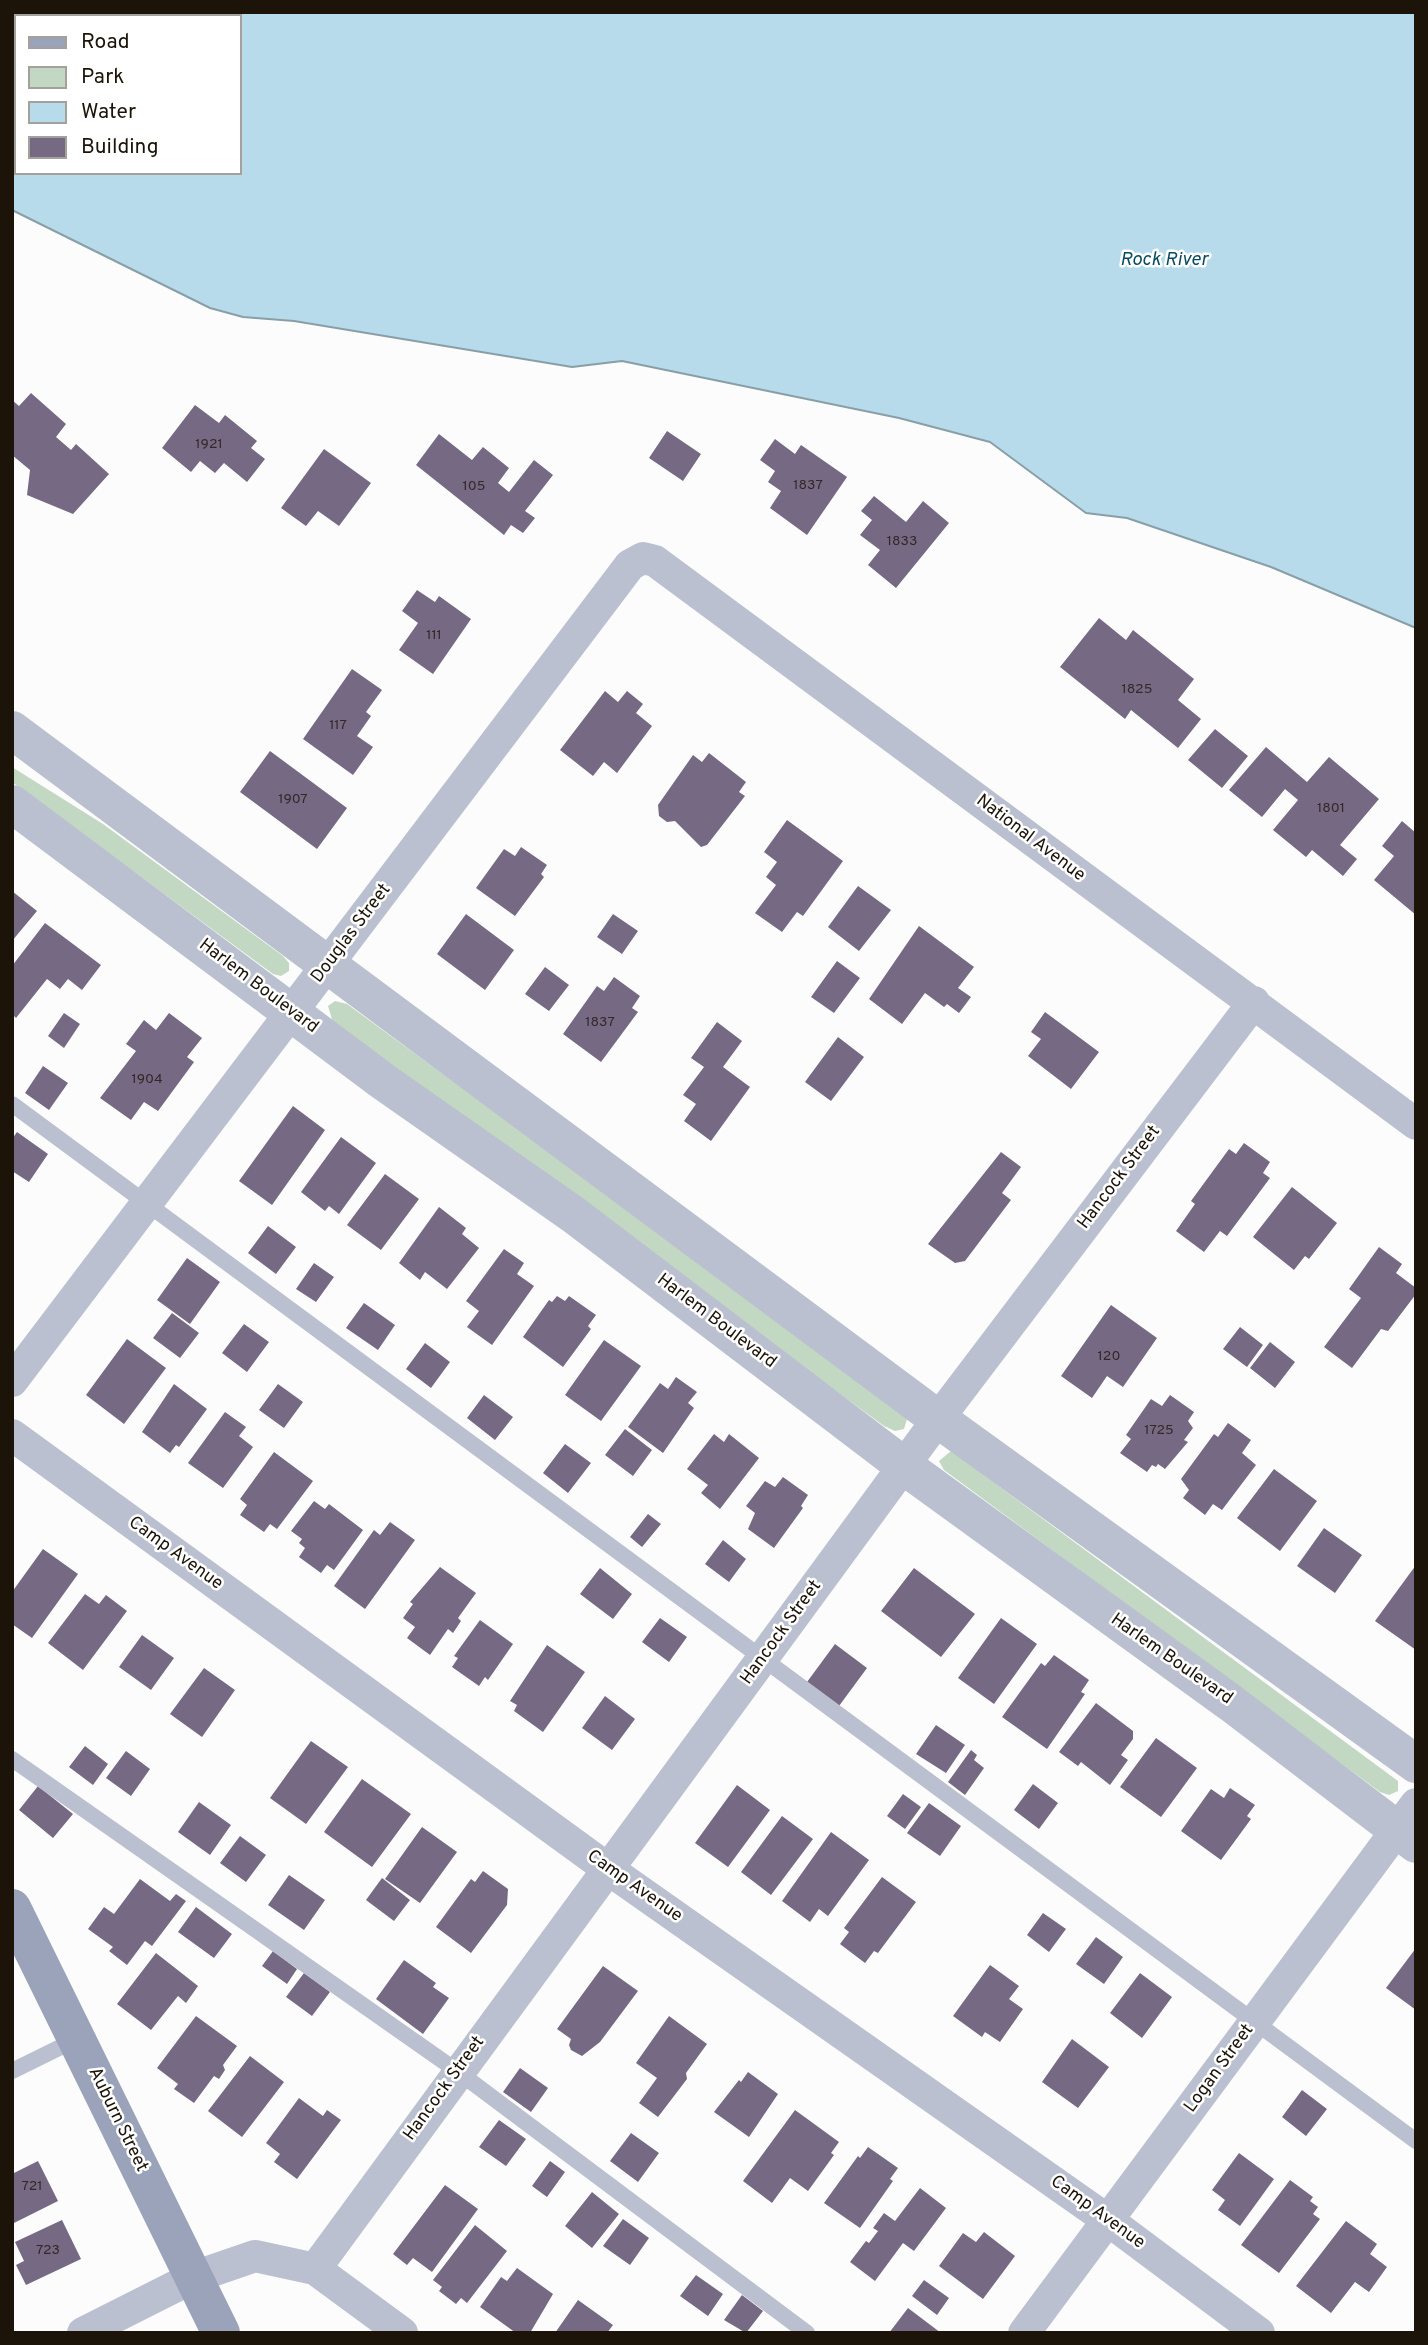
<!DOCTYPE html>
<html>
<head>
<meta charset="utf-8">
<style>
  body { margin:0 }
  #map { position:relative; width:1428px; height:2345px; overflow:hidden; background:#fcfcfc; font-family:Overpass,sans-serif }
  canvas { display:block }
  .frame { position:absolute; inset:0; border:14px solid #1c1309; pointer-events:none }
  .legend { position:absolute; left:14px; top:14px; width:228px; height:161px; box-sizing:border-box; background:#fff; border:2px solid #a4a19d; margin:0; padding:9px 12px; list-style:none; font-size:21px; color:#1c1309 }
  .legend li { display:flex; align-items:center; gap:14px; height:35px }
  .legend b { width:35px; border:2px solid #a4a19d }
</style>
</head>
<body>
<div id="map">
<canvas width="1428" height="2345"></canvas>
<div class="frame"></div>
<ul class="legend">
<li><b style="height:9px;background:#9aa3b9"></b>Road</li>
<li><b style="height:19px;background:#c2d8c2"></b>Park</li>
<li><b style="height:19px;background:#b8dbeb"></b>Water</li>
<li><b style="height:19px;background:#766983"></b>Building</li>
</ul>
</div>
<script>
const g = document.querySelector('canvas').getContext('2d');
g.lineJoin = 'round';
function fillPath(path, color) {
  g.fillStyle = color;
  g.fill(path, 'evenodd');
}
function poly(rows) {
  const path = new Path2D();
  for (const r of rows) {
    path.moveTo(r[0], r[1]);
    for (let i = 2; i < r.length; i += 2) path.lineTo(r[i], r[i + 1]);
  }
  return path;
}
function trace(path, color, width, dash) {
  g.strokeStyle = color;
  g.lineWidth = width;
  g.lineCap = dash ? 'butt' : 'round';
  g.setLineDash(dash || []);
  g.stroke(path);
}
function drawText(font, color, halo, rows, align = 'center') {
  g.font = font + ' Overpass,sans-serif';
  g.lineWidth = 5;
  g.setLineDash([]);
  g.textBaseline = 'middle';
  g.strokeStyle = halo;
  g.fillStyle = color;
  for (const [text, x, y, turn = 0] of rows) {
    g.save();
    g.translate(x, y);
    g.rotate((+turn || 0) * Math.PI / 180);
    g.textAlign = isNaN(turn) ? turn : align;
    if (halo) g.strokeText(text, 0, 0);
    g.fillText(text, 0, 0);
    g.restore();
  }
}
const green = poly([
  [12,767,103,824,283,956,289,963,289,971,281,976,273,974,12,782],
  [335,1001,347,1004,903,1410,907,1419,904,1429,895,1431,884,1426,333,1023,328,1006],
  [951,1451,1398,1781,1398,1791,1389,1795,1380,1792,944,1470,939,1461]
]);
const water = poly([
  [12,12,1416,12,1416,628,1271,567,1127,518,1086,513,990,442,899,418,622,361,572,367,294,321,243,317,210,308,12,210,12,12],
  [16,16,240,16,240,173,16,173,16,16]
]);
const building = poly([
  [31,393,66,424,56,437,71,450,76,444,109,474,73,514,27,495,30,470,12,455,12,400,19,406],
  [195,405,219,423,225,415,257,441,251,448,265,459,247,482,224,463,215,473,200,461,191,472,162,448],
  [667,431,701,454,683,481,649,458],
  [439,434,472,460,483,447,509,468,498,483,509,492,534,460,553,475,525,511,535,518,523,533,511,525,504,535,416,465],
  [775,439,795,454,801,445,847,477,807,535,770,508,781,491,768,482,775,471,760,460],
  [324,449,371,483,339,526,318,511,306,526,281,508],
  [874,496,906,522,923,501,949,523,896,588,868,565,880,550,860,535,872,520,861,511],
  [417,590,435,602,439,596,471,619,433,674,399,650,418,623,402,611],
  [1099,618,1126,640,1133,630,1194,679,1178,700,1201,719,1178,748,1131,710,1125,719,1060,667],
  [352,669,382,690,366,712,371,716,357,736,373,747,353,775,303,739],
  [605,691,618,702,627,691,643,704,636,713,652,726,617,773,604,762,593,776,560,750],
  [1215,729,1248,756,1222,788,1188,760],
  [1266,747,1307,782,1329,757,1379,799,1340,845,1357,859,1343,876,1312,850,1306,857,1273,830,1298,800,1285,789,1262,817,1229,790],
  [270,751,347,808,317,849,240,792],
  [709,753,746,782,739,792,745,796,707,845,701,847,675,821,667,822,659,816,658,805,693,755,702,762],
  [787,820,843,861,803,916,797,912,782,932,755,913,776,885,766,877,777,862,764,852],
  [1402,821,1416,833,1416,915,1374,880,1394,856,1382,846],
  [521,847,547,865,541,874,544,877,515,916,476,888,504,849,515,856],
  [858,886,891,910,859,951,828,927],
  [12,891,37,911,12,941],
  [466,914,514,950,485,990,437,954],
  [613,914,638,931,622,954,597,937],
  [45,923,101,965,82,990,68,979,60,989,47,979,16,1018,12,1014,12,966],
  [919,926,974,967,958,988,971,997,959,1013,947,1004,944,1007,925,993,902,1024,869,999],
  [837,961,860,978,834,1013,811,997],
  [545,967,569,985,549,1011,525,994],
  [614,977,640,996,632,1008,638,1012,601,1062,563,1034,597,986,604,991],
  [1045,1012,1099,1052,1071,1089,1028,1056,1041,1039,1031,1032],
  [64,1013,80,1024,64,1048,48,1036],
  [169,1013,202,1038,187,1057,194,1062,158,1111,144,1102,131,1120,100,1098,136,1051,126,1044,144,1020,156,1030],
  [717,1022,742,1041,723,1067,750,1087,711,1141,684,1121,696,1104,683,1095,704,1067,691,1058],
  [838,1037,864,1057,831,1101,805,1082],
  [43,1066,68,1083,49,1110,25,1093],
  [293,1106,325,1130,272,1205,239,1181],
  [17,1132,48,1154,29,1182,12,1171,12,1139],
  [341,1137,376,1163,339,1214,329,1206,325,1211,301,1192],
  [1244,1143,1270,1162,1263,1173,1270,1178,1227,1236,1220,1231,1204,1252,1176,1231,1195,1204,1191,1201,1229,1149,1236,1154],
  [1001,1152,1021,1167,1002,1193,1011,1200,965,1261,955,1263,928,1244],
  [385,1174,419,1199,381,1250,347,1225],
  [1292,1187,1337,1223,1309,1259,1305,1256,1294,1270,1253,1237],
  [439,1207,466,1228,462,1234,479,1248,447,1289,425,1272,420,1280,399,1263],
  [268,1226,296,1247,276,1274,248,1253],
  [1379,1247,1402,1264,1396,1273,1416,1288,1416,1294,1388,1331,1381,1329,1352,1368,1324,1347,1361,1298,1349,1289],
  [504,1249,524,1263,517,1274,534,1286,492,1345,467,1327,479,1311,466,1301],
  [187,1258,220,1282,190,1324,157,1300],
  [314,1263,334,1277,316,1302,296,1289],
  [557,1296,565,1301,569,1296,596,1315,588,1326,591,1329,563,1367,523,1337,549,1300,552,1302],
  [364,1303,395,1325,378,1350,346,1328],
  [1111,1305,1157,1338,1123,1387,1107,1376,1092,1398,1061,1376],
  [172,1313,199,1333,180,1358,153,1338],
  [244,1324,269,1342,247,1372,222,1353],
  [1240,1327,1263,1345,1247,1367,1223,1349],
  [127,1339,166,1368,124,1424,86,1395],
  [604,1340,641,1366,601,1421,565,1395],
  [1270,1342,1295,1362,1275,1388,1250,1368],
  [425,1343,450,1362,431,1388,406,1369],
  [676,1377,697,1392,688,1403,694,1408,663,1453,628,1427,660,1383,668,1389],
  [174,1384,207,1409,179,1447,176,1445,170,1453,142,1432],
  [278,1384,303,1402,284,1428,259,1410],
  [484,1395,513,1417,495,1440,467,1418],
  [1170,1395,1194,1412,1188,1421,1193,1428,1184,1440,1188,1442,1165,1469,1158,1464,1156,1467,1152,1465,1147,1472,1120,1453,1131,1439,1126,1435,1151,1399,1162,1406],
  [225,1412,246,1427,239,1436,253,1447,223,1488,188,1463],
  [1228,1423,1251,1440,1242,1453,1256,1465,1222,1510,1213,1504,1205,1515,1183,1498,1189,1490,1181,1479,1214,1434,1218,1437],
  [625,1429,652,1450,633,1476,605,1455],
  [714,1434,724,1442,729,1434,759,1458,720,1509,701,1493,708,1485,687,1469],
  [565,1444,591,1463,568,1493,543,1473],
  [274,1452,313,1481,277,1529,270,1524,264,1532,240,1515,247,1505,240,1499],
  [1274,1469,1317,1501,1280,1551,1237,1518],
  [783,1477,808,1495,801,1506,803,1508,774,1548,748,1529,755,1513,746,1506,765,1481,775,1487],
  [314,1501,325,1509,329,1504,363,1530,334,1570,327,1565,321,1573,299,1557,305,1548,299,1543,302,1539,291,1531],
  [648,1514,661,1524,642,1547,630,1537],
  [390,1522,415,1540,365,1609,334,1586,374,1530,380,1535],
  [1324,1528,1362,1555,1335,1593,1297,1566],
  [723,1540,746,1559,729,1582,705,1564],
  [43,1549,78,1574,32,1638,12,1624,12,1592],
  [1416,1565,1416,1650,1375,1621],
  [440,1567,476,1593,458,1618,461,1621,453,1633,448,1629,430,1655,407,1638,415,1627,403,1618,413,1604,410,1602],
  [600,1568,632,1594,613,1619,580,1594],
  [914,1568,975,1614,941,1657,881,1611],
  [85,1594,99,1604,106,1595,127,1611,83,1670,48,1643],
  [660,1618,687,1637,669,1662,642,1642],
  [1001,1618,1037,1644,994,1704,958,1678],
  [480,1620,513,1644,488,1680,485,1677,479,1686,452,1667,458,1658,454,1656],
  [142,1635,174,1658,151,1690,119,1667],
  [835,1644,867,1668,839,1706,807,1682],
  [547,1645,585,1672,543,1732,514,1711,517,1705,510,1701],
  [1054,1655,1089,1680,1081,1692,1085,1694,1047,1749,1002,1717,1041,1663,1045,1666],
  [204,1668,235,1690,202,1737,170,1714],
  [605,1696,635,1719,612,1750,582,1728],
  [1096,1703,1133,1731,1133,1739,1121,1755,1128,1760,1110,1785,1081,1762,1078,1766,1059,1752],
  [936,1725,965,1745,946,1773,916,1754],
  [1156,1738,1197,1768,1161,1817,1120,1787],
  [311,1741,348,1767,306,1824,270,1798],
  [85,1746,108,1764,93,1785,69,1767],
  [971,1750,977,1755,974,1760,984,1768,965,1795,948,1782],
  [126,1751,150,1769,131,1796,106,1778],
  [362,1779,411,1814,372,1867,324,1832],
  [1033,1784,1058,1803,1039,1829,1014,1810],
  [737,1785,770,1810,728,1867,695,1843],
  [38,1786,73,1814,53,1838,19,1810],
  [1230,1788,1255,1805,1247,1816,1251,1819,1221,1860,1181,1831,1211,1789,1224,1798],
  [903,1794,921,1807,905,1829,887,1816],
  [199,1802,231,1825,210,1855,178,1832],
  [929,1803,961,1826,940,1856,907,1833],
  [782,1816,813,1839,771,1895,741,1872],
  [422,1827,457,1852,420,1903,385,1879],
  [831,1832,869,1860,828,1916,819,1909,810,1922,782,1901],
  [240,1836,266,1855,246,1882,220,1863],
  [483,1871,508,1889,507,1905,471,1953,436,1927,471,1879,475,1882],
  [289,1875,325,1900,304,1930,268,1905],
  [882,1877,916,1902,878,1953,874,1951,865,1963,840,1944,849,1932,844,1928],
  [382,1878,410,1900,394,1921,366,1900],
  [140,1879,170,1901,176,1894,186,1901,152,1946,145,1941,127,1965,109,1951,113,1947,88,1929,104,1907,114,1914],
  [196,1907,232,1934,214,1958,178,1932],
  [1043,1913,1066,1929,1049,1952,1027,1935],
  [1096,1937,1123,1957,1104,1984,1076,1964],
  [1416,1948,1416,2010,1386,1988],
  [273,1951,297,1969,287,1984,262,1966],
  [156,1953,198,1986,186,2003,178,1996,151,2030,117,2004],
  [404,1960,436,1983,433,1987,449,1998,423,2034,376,1999],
  [990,1965,1019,1986,1009,1999,1023,2009,1000,2042,985,2032,982,2037,953,2016],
  [603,1966,638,1991,600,2042,582,2056,571,2050,569,2045,571,2039,557,2029],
  [304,1973,330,1992,312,2016,286,1997],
  [1140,1973,1172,1997,1142,2038,1110,2013],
  [196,2016,237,2046,223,2065,225,2070,219,2079,214,2076,194,2103,174,2089,178,2084,157,2068],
  [669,2016,707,2044,686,2073,687,2079,658,2117,639,2103,657,2078,636,2063],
  [1072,2039,1109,2067,1078,2108,1042,2082],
  [250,2056,284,2082,242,2137,208,2111],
  [520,2068,548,2088,531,2112,503,2092],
  [748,2072,778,2094,749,2137,714,2112,739,2080,741,2082],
  [1302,2090,1327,2109,1306,2136,1282,2117],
  [299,2098,323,2116,327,2110,341,2120,297,2179,274,2162,280,2154,266,2143],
  [795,2110,839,2142,831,2153,834,2155,808,2191,790,2178,772,2203,743,2181],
  [499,2120,526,2139,506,2166,479,2147],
  [631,2133,659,2153,638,2182,610,2161],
  [868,2147,898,2168,890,2179,893,2181,860,2228,824,2203,858,2156,860,2158],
  [1239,2153,1274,2179,1240,2226,1218,2210,1225,2200,1212,2190],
  [38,2161,58,2201,12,2224,12,2174],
  [550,2161,565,2172,547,2197,532,2186],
  [1290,2180,1313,2197,1310,2201,1318,2207,1313,2214,1320,2219,1279,2273,1241,2245],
  [445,2185,478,2209,432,2272,413,2258,407,2265,393,2254],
  [920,2188,946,2208,914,2251,903,2243,875,2281,850,2262,866,2241,869,2243,878,2231,873,2228,884,2213,895,2221],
  [592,2192,619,2214,592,2248,565,2226],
  [623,2219,649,2238,630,2265,603,2246],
  [62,2220,81,2259,26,2285,16,2265,24,2261,15,2242],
  [1346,2221,1377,2244,1370,2254,1387,2267,1369,2292,1355,2282,1331,2313,1296,2286],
  [475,2225,507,2251,467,2303,461,2298,456,2304,439,2291,442,2287,433,2280],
  [984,2232,1015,2256,983,2299,939,2266,963,2233,976,2242],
  [517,2268,553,2294,530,2333,516,2333,480,2307,501,2277,507,2281],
  [696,2275,723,2294,708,2316,680,2296],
  [924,2280,949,2298,937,2315,912,2296],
  [742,2295,763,2311,746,2333,724,2320],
  [578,2300,613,2325,607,2333,555,2333],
  [908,2308,941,2333,889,2333]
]);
const service = poly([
  [12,1104,1416,2141],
  [12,1759,457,2071,807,2333],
  [12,2071,77,2039]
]);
const minor = poly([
  [12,1381,630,565,643,558,655,561,1416,1124],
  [12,1435,608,1869,1109,2221,1259,2333],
  [315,2269,938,1419,1254,1002],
  [83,2333,194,2277,255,2256,315,2269,402,2333],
  [1024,2333,1416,1804]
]);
const tertiary = poly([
  [12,730,938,1419,1416,1764],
  [12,804,384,1082,574,1215,904,1466,1231,1703,1416,1844]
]);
const secondary = poly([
  [12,1908,221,2333]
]);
const numberNames = [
  ["1921",209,445],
  ["1837",808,486],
  ["105",474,487],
  ["1833",902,542],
  ["111",434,636],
  ["1825",1137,690],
  ["117",338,726],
  ["1907",293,800],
  ["1801",1331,809],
  ["1837",600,1023],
  ["1904",147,1080],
  ["120",1109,1357],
  ["1725",1159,1431],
  ["721",32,2187],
  ["723",48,2251]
];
const streetNames = [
  ["National Avenue",1030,839,37],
  ["Douglas Street",352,934,-53],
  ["Harlem Boulevard",258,987,37],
  ["Hancock Street",1120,1178,-53],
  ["Harlem Boulevard",716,1322,37],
  ["Camp Avenue",175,1554,36],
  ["Hancock Street",782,1633,-54],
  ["Harlem Boulevard",1171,1660,35],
  ["Camp Avenue",634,1887,35],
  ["Logan Street",1220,2069,-54],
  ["Hancock Street",445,2089,-54],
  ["Auburn Street",117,2120,64],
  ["Camp Avenue",1097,2213,36]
];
const waterNames = [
  ["Rock River",1164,261]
];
fillPath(green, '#c2d8c2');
fillPath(water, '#b8dbeb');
trace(water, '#899fa7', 2);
fillPath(building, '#766983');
trace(service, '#bac0cf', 16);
trace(minor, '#bac0cf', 32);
trace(tertiary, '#bac0cf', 38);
trace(secondary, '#9aa3b9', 38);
drawText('14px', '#322828', null, numberNames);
drawText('18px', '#1c1309', '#fff', streetNames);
drawText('italic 19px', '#074c63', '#fff', waterNames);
</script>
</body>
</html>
